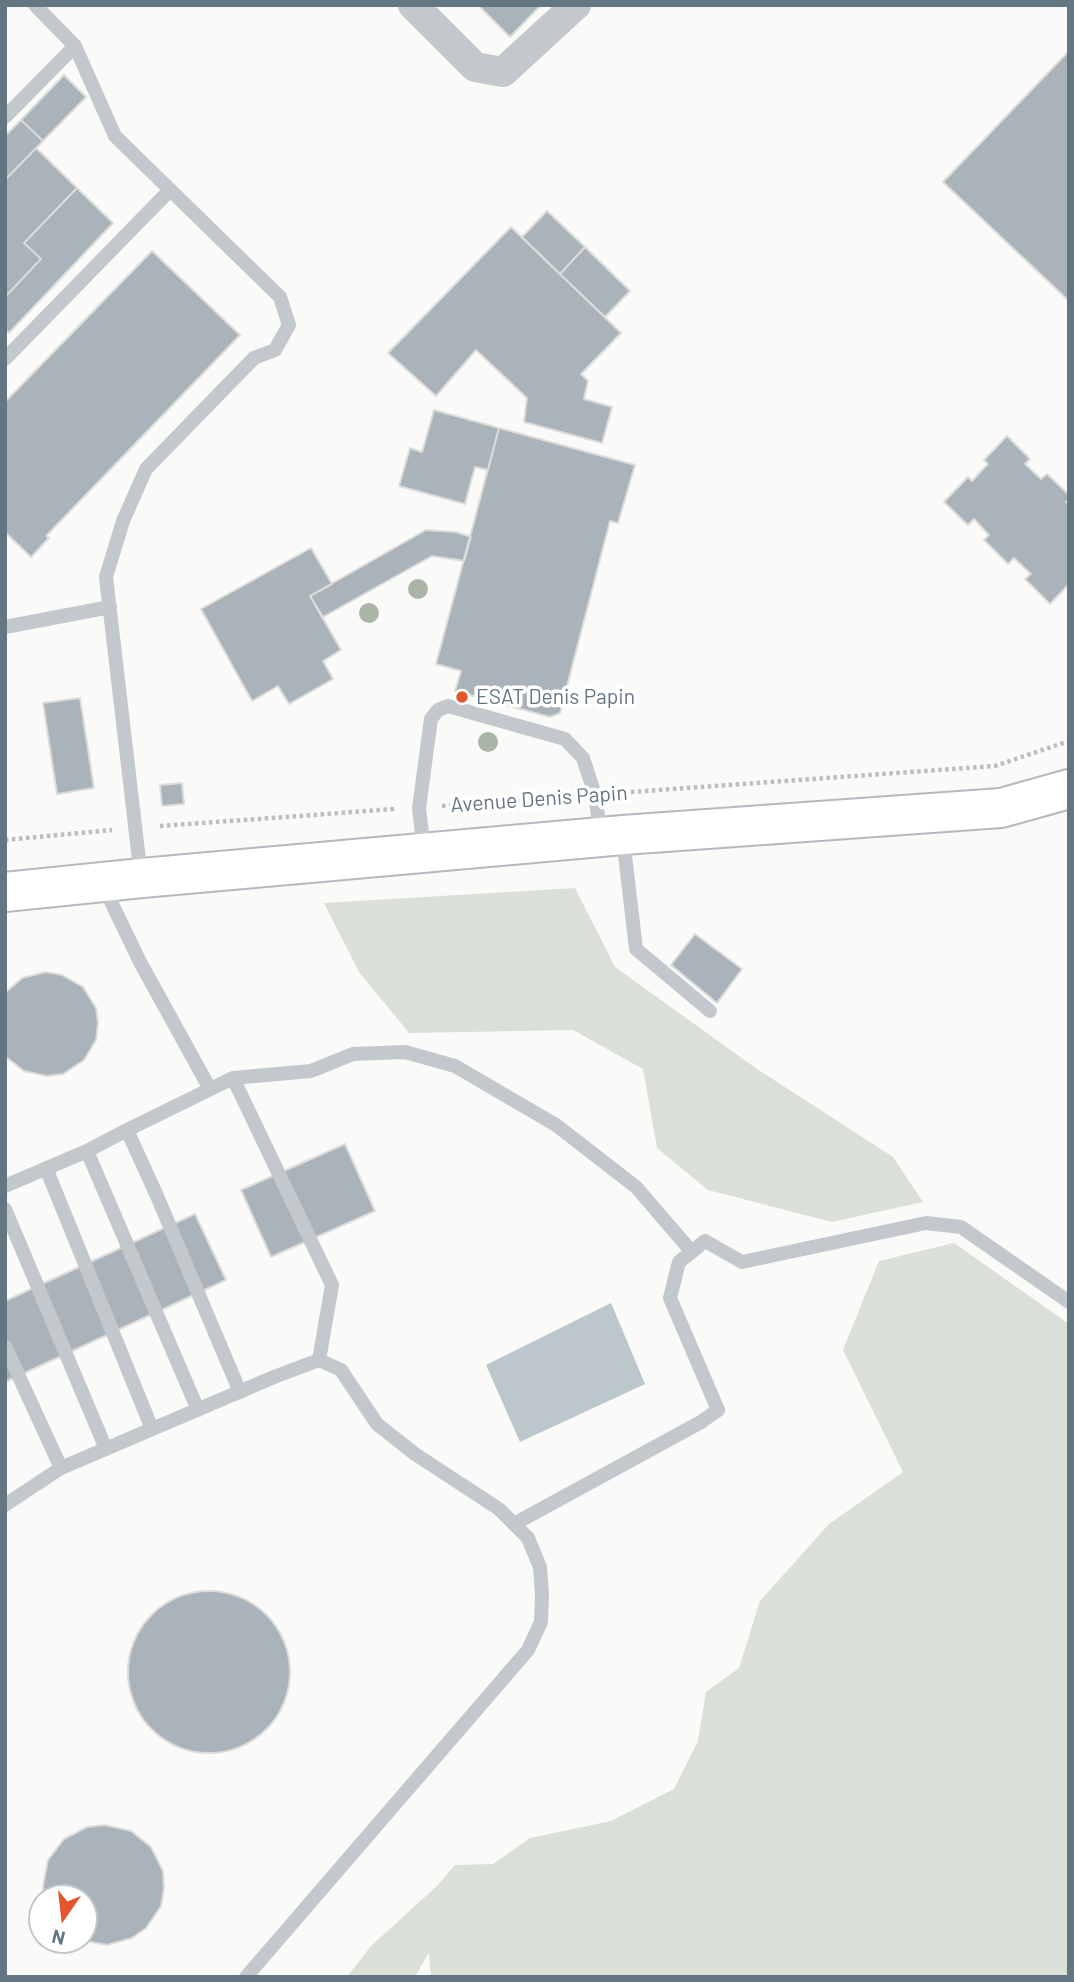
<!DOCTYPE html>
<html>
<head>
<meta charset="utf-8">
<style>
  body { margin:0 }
  #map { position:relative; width:1074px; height:1982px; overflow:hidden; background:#fafaf8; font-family:Barlow,sans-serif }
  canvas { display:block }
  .frame { position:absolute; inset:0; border:7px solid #657683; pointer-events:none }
  .north { position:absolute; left:28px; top:1884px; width:70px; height:70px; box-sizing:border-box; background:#fff; border:2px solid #c1c8cd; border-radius:50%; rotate:194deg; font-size:19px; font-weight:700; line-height:28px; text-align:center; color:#657683 }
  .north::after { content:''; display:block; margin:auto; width:24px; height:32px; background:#e4572e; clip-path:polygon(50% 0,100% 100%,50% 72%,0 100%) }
</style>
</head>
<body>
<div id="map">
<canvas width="1074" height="1982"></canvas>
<div class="frame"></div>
<div class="north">N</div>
</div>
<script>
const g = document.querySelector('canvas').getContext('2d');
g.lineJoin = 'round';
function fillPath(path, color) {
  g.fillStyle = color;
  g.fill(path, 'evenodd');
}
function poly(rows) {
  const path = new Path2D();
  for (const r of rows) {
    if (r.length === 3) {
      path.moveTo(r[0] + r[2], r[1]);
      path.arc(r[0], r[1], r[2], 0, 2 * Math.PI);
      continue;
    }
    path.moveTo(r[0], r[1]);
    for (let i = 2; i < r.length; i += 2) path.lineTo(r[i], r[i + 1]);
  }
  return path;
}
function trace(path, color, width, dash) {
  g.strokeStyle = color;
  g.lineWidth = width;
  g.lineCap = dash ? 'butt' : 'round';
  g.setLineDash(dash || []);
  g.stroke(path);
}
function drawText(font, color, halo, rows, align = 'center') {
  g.font = font + ' Barlow,sans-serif';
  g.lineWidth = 7;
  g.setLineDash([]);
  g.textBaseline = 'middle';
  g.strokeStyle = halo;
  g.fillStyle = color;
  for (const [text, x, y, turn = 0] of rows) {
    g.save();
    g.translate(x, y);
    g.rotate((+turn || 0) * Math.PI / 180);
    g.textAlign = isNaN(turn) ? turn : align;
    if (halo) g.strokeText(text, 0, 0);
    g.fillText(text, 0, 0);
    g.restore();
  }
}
const green = poly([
  [575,888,615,967,757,1069,893,1157,923,1202,832,1222,708,1190,657,1148,643,1069,573,1030,409,1033,359,972,324,903],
  [954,1243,1069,1324,1069,1977,431,1977,429,1952,415,1977,347,1977,371,1946,437,1886,455,1865,493,1864,530,1838,611,1821,674,1789,698,1741,706,1692,739,1668,760,1601,829,1524,903,1472,843,1350,879,1261]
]);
const water = poly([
  [611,1303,645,1384,520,1442,486,1365]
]);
const building = poly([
  [478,5,541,5,510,37,478,5],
  [1069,51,1069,301,943,182,1069,51],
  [64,75,86,97,43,141,21,120,64,75],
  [21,120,43,141,5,180,5,136,21,120],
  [36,148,77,188,24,243,41,259,5,297,5,180,36,148],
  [77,188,113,223,9,333,5,329,5,297,41,259,24,243,77,188],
  [547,211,585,247,560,274,522,237,547,211],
  [511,227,621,333,581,374,588,381,584,399,612,407,602,443,524,422,527,398,476,350,436,396,388,353,511,227],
  [585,247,630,291,605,317,560,274,585,247],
  [152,251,240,335,46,536,49,538,31,557,5,532,5,402,152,251],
  [434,410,499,428,488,470,475,467,465,504,399,486,410,448,422,452,434,410],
  [499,428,635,465,618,523,610,521,560,713,550,717,455,691,461,671,436,664,499,428],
  [1007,436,1030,459,1025,464,1041,479,1047,474,1069,495,1069,500,1066,502,1069,505,1069,584,1050,604,1025,579,1031,574,1014,558,1008,564,984,540,989,535,974,519,968,525,944,502,968,477,972,481,988,464,984,460,1007,436],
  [426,530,456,532,471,537,464,561,432,556,323,617,310,596,426,530],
  [311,548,332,584,310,596,341,650,323,661,333,679,289,704,278,686,252,701,201,609,311,548],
  [80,698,94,788,57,794,43,703,80,698],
  [182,783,184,804,162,806,160,785,182,783],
  [695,934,742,969,717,1003,671,965,695,934],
  [46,972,62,975,83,987,96,1008,98,1023,96,1040,84,1060,63,1074,47,1076,24,1071,5,1056,5,993,22,978,46,972],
  [345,1144,375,1211,271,1257,241,1190,345,1144],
  [195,1214,226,1280,5,1382,5,1301,195,1214],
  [209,1672,81],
  [105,1825,131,1831,151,1847,163,1871,164,1888,161,1906,146,1928,132,1938,107,1945,80,1940,84,1940,84,1898,45,1898,43,1886,48,1860,64,1839,87,1827,105,1825]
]);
const path = poly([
  [617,793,995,766,1069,741],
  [442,806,570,797],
  [160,826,395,809],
  [5,840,112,830]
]);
const service = poly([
  [35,5,75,46,115,136,280,297,289,325,275,350,254,358,146,469,123,521,106,577,141,877],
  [5,117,75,46],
  [5,359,170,190],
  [5,627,110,607],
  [623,838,636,949,710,1011],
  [424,851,419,808,431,719,438,710,448,706,565,739,583,758,595,795,601,836],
  [102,883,140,962,210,1089],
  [233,1078,332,1285,319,1360],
  [127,1130,233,1078,311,1071,353,1054,405,1052,455,1066,556,1125,636,1187,692,1252],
  [87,1151,198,1410],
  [46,1168,152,1429],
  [5,1186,87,1151,127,1130,157,1196,240,1392],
  [5,1209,106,1449],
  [5,1346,61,1468],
  [5,1505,61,1468,274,1377,319,1360,341,1370,377,1424,415,1454,499,1509,528,1538,540,1567,542,1596,541,1622,528,1650,246,1977],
  [514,1524,701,1422,718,1410,670,1298,679,1262,705,1241,742,1262,926,1223,961,1227,1069,1302]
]);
const minor = poly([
  [413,5,475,67,503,72,576,5]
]);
const secondary = poly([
  [5,892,142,878,623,835,1001,808,1069,789]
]);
const trees = [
  [418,589],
  [369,613],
  [488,742]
];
const markers = [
  [462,697,7,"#e4572e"]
];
const poiNames = [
  ["ESAT Denis Papin",476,697]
];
const streetNames = [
  ["Avenue Denis Papin",539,799,-4]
];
fillPath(green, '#dadfd7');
fillPath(water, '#bbc7cb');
fillPath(building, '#aab3b9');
trace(building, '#dcdcda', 2);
trace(secondary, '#b3babf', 42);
trace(path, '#bbbfc2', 4.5, [3.5, 3.5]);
trace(service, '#c3c8cc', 14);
trace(minor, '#c3c8cc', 30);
trace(secondary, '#fff', 38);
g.fillStyle = '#aab4a7';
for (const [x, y] of trees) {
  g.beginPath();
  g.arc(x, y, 10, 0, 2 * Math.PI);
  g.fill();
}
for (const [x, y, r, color] of markers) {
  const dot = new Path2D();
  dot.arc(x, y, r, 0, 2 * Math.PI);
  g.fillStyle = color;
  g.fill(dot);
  trace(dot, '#fff', 2.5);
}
drawText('21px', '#657683', '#fff', poiNames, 'left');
drawText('21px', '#657683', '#fff', streetNames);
</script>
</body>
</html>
